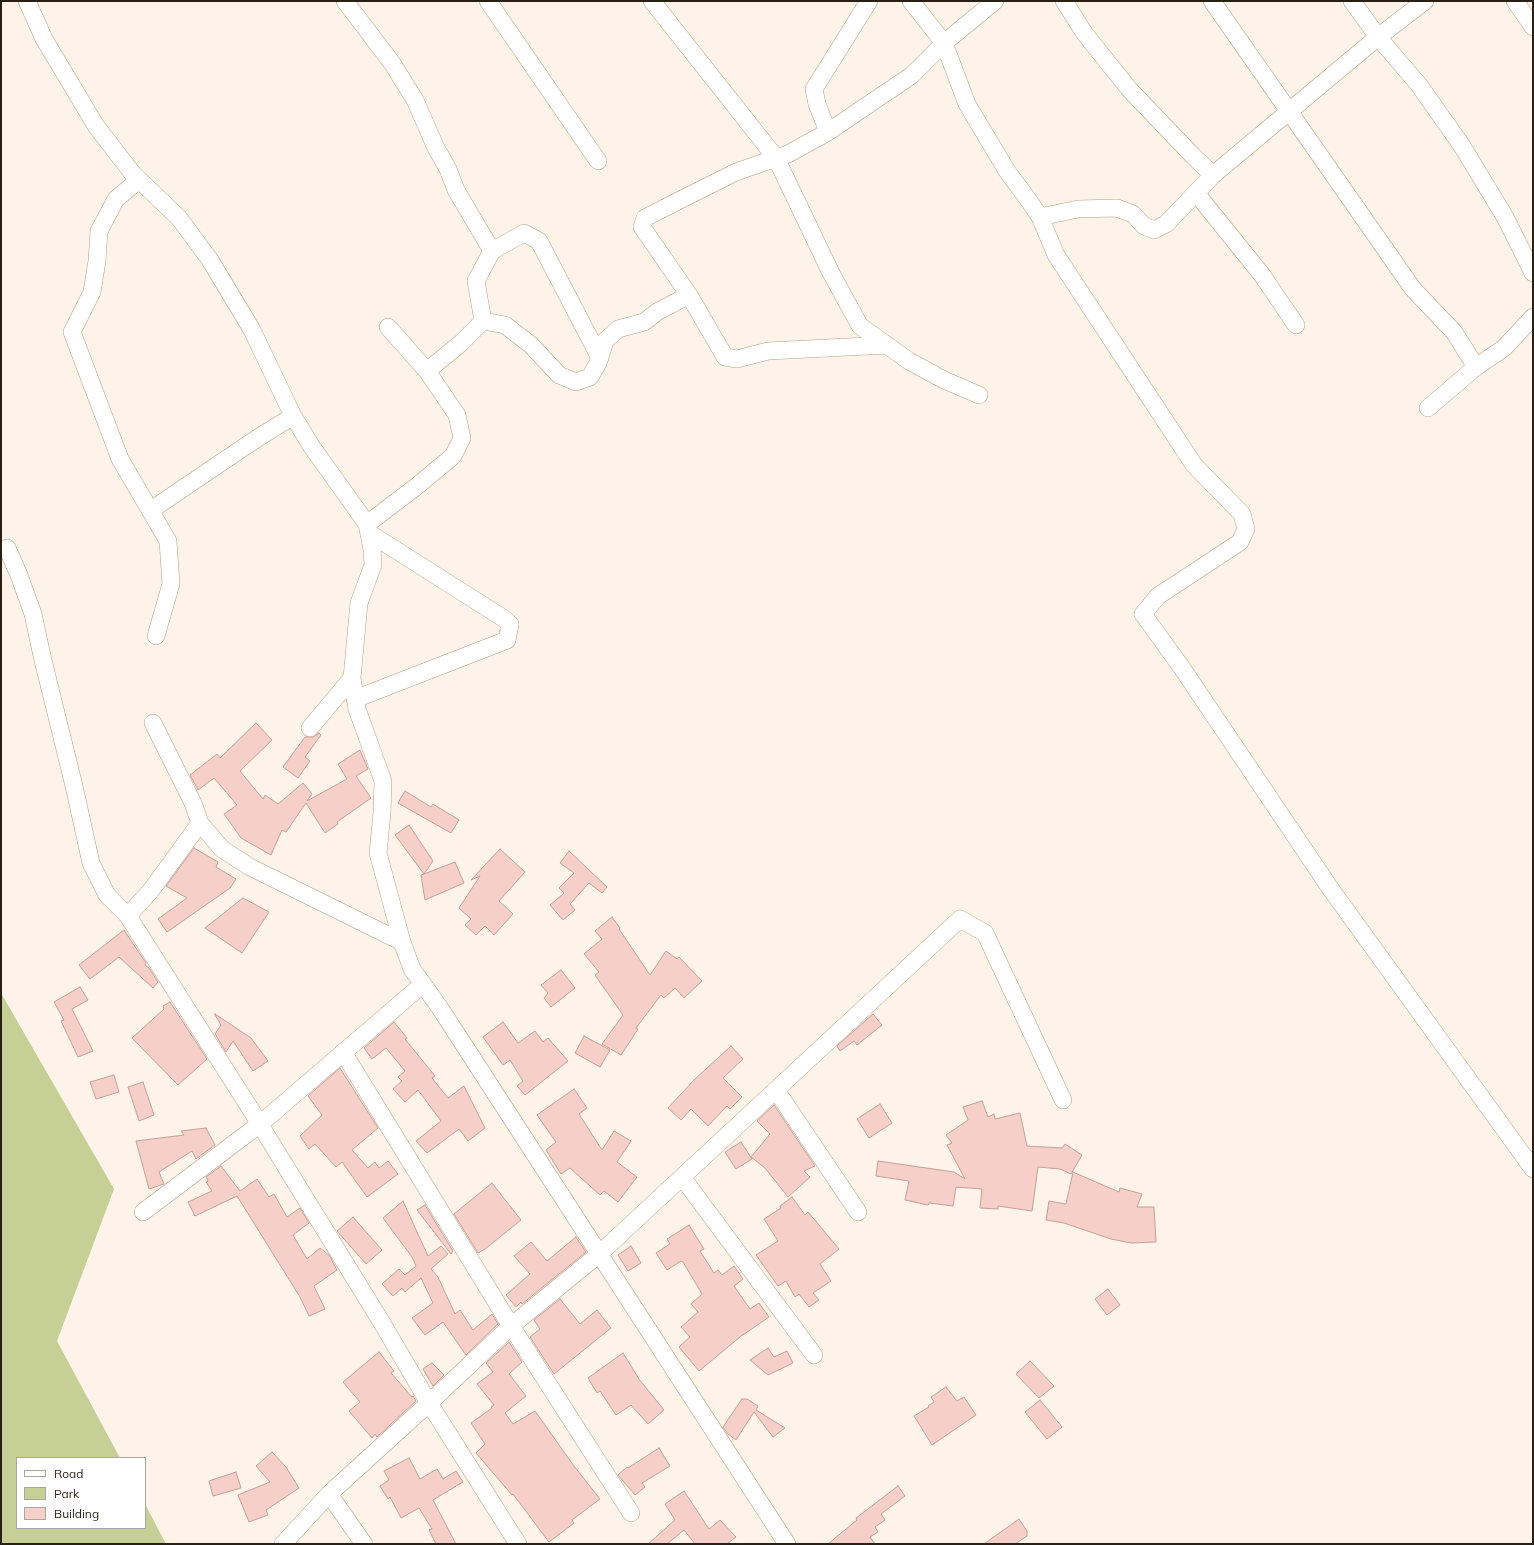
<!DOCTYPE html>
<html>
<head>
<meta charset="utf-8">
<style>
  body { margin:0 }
  #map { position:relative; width:1534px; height:1545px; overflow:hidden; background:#fdf3e9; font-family:Mulish,sans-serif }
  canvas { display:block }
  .frame { position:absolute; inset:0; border:2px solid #281f15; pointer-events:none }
  .legend { position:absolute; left:16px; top:1457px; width:130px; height:72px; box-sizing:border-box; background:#fff; border:1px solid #a9a5a1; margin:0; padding:5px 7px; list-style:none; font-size:12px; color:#281f15 }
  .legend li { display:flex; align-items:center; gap:8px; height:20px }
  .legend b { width:20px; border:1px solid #a9a5a1 }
</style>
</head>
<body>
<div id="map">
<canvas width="1534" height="1545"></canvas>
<div class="frame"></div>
<ul class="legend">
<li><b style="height:5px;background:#fff"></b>Road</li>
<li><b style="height:11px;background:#c6cf96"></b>Park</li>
<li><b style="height:11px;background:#f5cfc8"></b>Building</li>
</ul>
</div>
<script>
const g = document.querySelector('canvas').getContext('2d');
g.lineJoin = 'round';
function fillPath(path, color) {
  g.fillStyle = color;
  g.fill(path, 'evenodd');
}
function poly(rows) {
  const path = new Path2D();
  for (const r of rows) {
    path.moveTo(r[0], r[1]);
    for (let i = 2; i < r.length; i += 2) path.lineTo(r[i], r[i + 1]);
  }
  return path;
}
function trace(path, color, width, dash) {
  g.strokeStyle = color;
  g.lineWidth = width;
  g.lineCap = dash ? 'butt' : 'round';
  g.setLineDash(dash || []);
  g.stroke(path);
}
const green = poly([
  [1,993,114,1189,57,1341,120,1458,17,1458,17,1528,145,1528,145,1504,166,1544,1,1544]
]);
const building = poly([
  [256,723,272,740,240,771,263,799,265,795,278,804,303,783,312,794,307,801,347,779,338,764,360,750,368,769,356,776,371,798,337,822,338,824,325,833,306,803,286,832,282,830,271,855,241,838,224,814,237,805,214,778,198,790,190,775,217,754,220,758,256,723],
  [319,733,321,735,305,757,310,761,298,778,283,767,305,737,313,737,319,733],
  [405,791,431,807,433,804,459,820,451,833,398,803,405,791],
  [409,825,433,861,424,874,455,862,464,883,425,900,421,875,424,874,395,835,409,825],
  [194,848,218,862,216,867,236,879,230,888,167,932,158,919,187,898,166,886,194,848],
  [500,849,525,872,499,901,513,914,494,935,485,926,476,935,465,925,471,919,459,908,480,876,471,880,500,849],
  [569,851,607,887,602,893,589,883,570,904,575,910,563,920,550,905,564,893,559,888,574,873,560,863,569,851],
  [243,898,269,912,242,953,205,928,243,898],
  [612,917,620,928,619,929,650,975,666,951,677,959,679,957,702,981,684,998,675,988,664,998,661,995,636,1028,638,1029,621,1055,602,1044,623,1015,595,975,599,972,584,954,602,939,595,931,612,917],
  [124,930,146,963,145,965,149,968,158,982,153,988,119,957,90,979,79,965,124,930],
  [561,970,575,988,551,1007,544,998,548,993,541,985,561,970],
  [80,987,88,1000,72,1009,93,1051,78,1057,61,1021,64,1020,54,1002,80,987],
  [170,1002,207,1059,178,1085,132,1038,164,1009,163,1006,170,1002],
  [215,1014,251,1038,268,1061,253,1071,233,1041,226,1052,215,1034,221,1025,215,1015,215,1014],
  [873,1014,882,1025,857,1045,854,1041,840,1051,837,1046,873,1014],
  [394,1022,407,1038,405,1039,435,1076,432,1078,448,1098,464,1086,485,1128,468,1141,459,1129,427,1153,416,1141,441,1121,418,1090,405,1102,393,1089,402,1081,398,1077,405,1071,386,1048,372,1059,364,1048,394,1022],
  [503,1022,518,1043,535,1031,543,1042,548,1038,568,1061,525,1095,517,1086,523,1081,510,1060,503,1065,483,1037,503,1022],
  [584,1036,610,1050,600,1067,575,1053,584,1036],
  [731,1046,743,1059,723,1078,742,1097,730,1109,727,1106,708,1126,691,1109,681,1120,668,1108,694,1080,731,1046],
  [340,1068,378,1128,352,1150,368,1168,375,1162,379,1168,388,1161,398,1174,367,1197,342,1162,336,1167,315,1144,309,1149,300,1136,322,1115,308,1096,340,1068],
  [114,1075,119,1092,96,1099,90,1082,114,1075],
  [143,1082,154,1115,139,1121,128,1087,143,1082],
  [574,1089,587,1108,579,1114,602,1150,614,1131,631,1141,617,1162,637,1177,618,1202,604,1191,600,1195,570,1168,561,1174,546,1150,556,1142,537,1115,574,1089],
  [982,1101,988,1117,994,1114,995,1119,1020,1113,1027,1146,1062,1148,1065,1144,1082,1155,1071,1174,1060,1169,1038,1167,1032,1211,998,1206,998,1209,980,1208,982,1189,956,1187,953,1206,929,1203,928,1205,905,1200,909,1181,876,1176,878,1161,954,1172,965,1179,947,1145,952,1143,946,1135,968,1120,963,1107,982,1101],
  [880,1104,892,1123,869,1138,857,1119,880,1104],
  [774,1105,815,1166,804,1171,810,1177,788,1197,765,1168,751,1157,770,1134,757,1121,774,1105],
  [206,1128,215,1145,196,1159,192,1151,159,1172,164,1184,149,1189,136,1141,184,1135,181,1131,206,1128],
  [741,1142,752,1159,736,1169,725,1152,741,1142],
  [221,1166,240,1191,257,1179,269,1197,274,1194,287,1217,300,1208,309,1223,293,1235,307,1259,320,1248,329,1255,337,1270,314,1286,325,1309,309,1316,300,1297,237,1196,195,1216,188,1202,212,1191,206,1182,208,1181,206,1177,221,1166],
  [1073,1172,1119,1192,1120,1188,1142,1194,1137,1207,1154,1207,1156,1242,1131,1243,1111,1239,1064,1223,1046,1220,1049,1201,1066,1204,1073,1172],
  [492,1183,521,1220,485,1249,478,1253,454,1214,492,1183],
  [792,1197,805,1215,808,1212,839,1249,820,1264,831,1281,813,1293,819,1300,809,1307,799,1294,795,1297,786,1281,778,1286,756,1255,778,1241,764,1219,781,1208,780,1206,792,1197],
  [403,1201,428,1256,441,1246,448,1254,431,1269,438,1277,455,1314,460,1310,473,1330,492,1314,498,1324,466,1355,443,1322,425,1335,412,1318,433,1303,421,1278,405,1292,402,1288,393,1296,382,1284,399,1269,405,1275,416,1266,412,1257,383,1218,403,1201],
  [425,1205,453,1251,451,1254,417,1210,425,1205],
  [353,1217,382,1250,366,1264,337,1231,353,1217],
  [689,1225,704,1249,700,1251,714,1273,718,1270,722,1275,734,1266,743,1279,734,1286,750,1309,759,1303,769,1317,740,1337,699,1371,679,1347,690,1337,681,1327,698,1312,691,1304,702,1294,683,1262,681,1261,667,1270,656,1253,670,1244,667,1239,689,1225],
  [576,1237,586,1252,522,1304,521,1302,516,1307,506,1295,530,1274,514,1256,531,1242,547,1261,576,1237],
  [631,1246,641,1263,628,1271,618,1255,631,1246],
  [1108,1289,1120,1305,1107,1315,1095,1299,1108,1289],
  [560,1299,580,1324,597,1310,611,1328,554,1374,530,1337,540,1329,534,1320,560,1299],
  [509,1342,522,1362,509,1374,526,1396,505,1413,513,1424,535,1411,574,1466,600,1499,572,1520,574,1523,549,1542,513,1494,512,1495,476,1453,485,1444,471,1423,492,1408,491,1407,494,1405,477,1384,493,1372,486,1363,509,1342],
  [768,1348,774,1357,787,1351,793,1363,768,1375,750,1360,768,1348],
  [379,1352,394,1371,391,1373,412,1397,413,1396,416,1401,377,1437,375,1434,372,1438,349,1411,360,1402,343,1382,379,1352],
  [623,1353,639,1379,664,1410,648,1424,631,1405,616,1415,600,1391,597,1393,588,1378,623,1353],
  [1030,1361,1054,1386,1039,1398,1016,1374,1030,1361],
  [432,1363,444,1375,433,1386,423,1369,432,1363],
  [946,1387,957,1401,964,1397,976,1415,932,1445,914,1416,929,1407,928,1406,934,1402,931,1397,946,1387],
  [742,1399,747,1399,758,1406,756,1410,785,1428,773,1437,754,1412,736,1440,728,1434,723,1427,742,1399],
  [1040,1400,1062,1427,1047,1439,1025,1412,1040,1400],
  [659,1448,670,1466,642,1483,645,1487,635,1495,618,1475,627,1467,628,1468,659,1448],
  [272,1452,286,1467,299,1488,266,1510,268,1515,249,1522,238,1495,270,1482,256,1466,272,1452],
  [409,1458,420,1479,437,1469,443,1479,456,1471,463,1482,433,1500,456,1544,436,1544,429,1530,432,1529,419,1508,401,1518,390,1497,388,1499,380,1486,389,1480,384,1471,409,1458],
  [236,1472,241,1488,213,1496,209,1481,236,1472],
  [898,1486,905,1496,881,1514,885,1520,875,1527,878,1532,870,1537,875,1544,828,1544,857,1520,856,1518,898,1486],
  [684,1491,709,1529,720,1520,736,1537,727,1544,695,1544,684,1530,667,1544,648,1544,675,1520,665,1504,684,1491],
  [1019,1519,1027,1531,1027,1536,1015,1544,984,1544,1019,1519]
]);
const street = poly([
  [27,1,44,39,96,126,133,174,179,218,210,260,252,330,293,416,312,447,367,524,372,549,373,565,359,603,352,678,357,709,383,781,382,813,378,853,402,942,412,969,440,1008,787,1544],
  [345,1,392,63,415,100,436,148,448,169,456,190,492,251,476,281,483,321,461,343,427,371,457,415,462,438,453,456,417,486,367,524],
  [488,1,598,161],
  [652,1,776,158,831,273,860,326,909,361,944,380,979,395],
  [911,1,944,43,967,104,1007,171,1027,198,1040,217,1056,255,1194,465,1242,514,1246,529,1240,542,1158,596,1143,614,1182,668,1330,888,1533,1169],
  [1064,1,1085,34,1129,89,1193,156,1213,175],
  [1212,1,1413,289,1454,332,1476,367],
  [1352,1,1378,37,1419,85,1462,146,1505,217,1533,273],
  [1515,1,1533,27],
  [828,132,817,104,814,89,869,1],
  [139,180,116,199,99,231,97,261,92,292,72,332,120,459,168,541,171,584,156,636],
  [1196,193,1262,275,1296,325],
  [1040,217,1078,209,1117,208,1133,214,1144,226,1154,230,1166,224,1213,175,1378,37,1425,1],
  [492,251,524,233,539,241,600,358],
  [483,321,505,325,531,345,559,375,576,382,590,377,598,363,605,341,618,329,644,322,657,312,689,295],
  [388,327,427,371],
  [887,345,768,351,737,359,725,357,689,295,642,227,645,218,680,200,736,172,788,154,828,132,912,75,944,43,995,1],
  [1428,408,1476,367,1504,348,1533,317],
  [151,510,253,441,293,416],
  [7,548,19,575,33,614,42,656,74,786,91,863,107,895,128,916,251,1110,382,1323,429,1403,518,1544],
  [355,699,507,640,510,624,503,618,369,533],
  [153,723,193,803,200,823,222,849,250,867,402,942],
  [310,728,352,678],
  [128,916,152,889,200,823],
  [343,1052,511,1326,631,1513],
  [776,1090,858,1212],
  [682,1177,814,1355],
  [143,1212,260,1124,423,984],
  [329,1494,364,1544],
  [283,1544,329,1494,429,1403,511,1326,598,1255,960,919,985,933,1063,1100]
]);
fillPath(green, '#c6cf96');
fillPath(building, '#f5cfc8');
trace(building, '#c39f98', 1);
trace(street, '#b59e85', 18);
trace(street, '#fff', 17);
</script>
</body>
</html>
